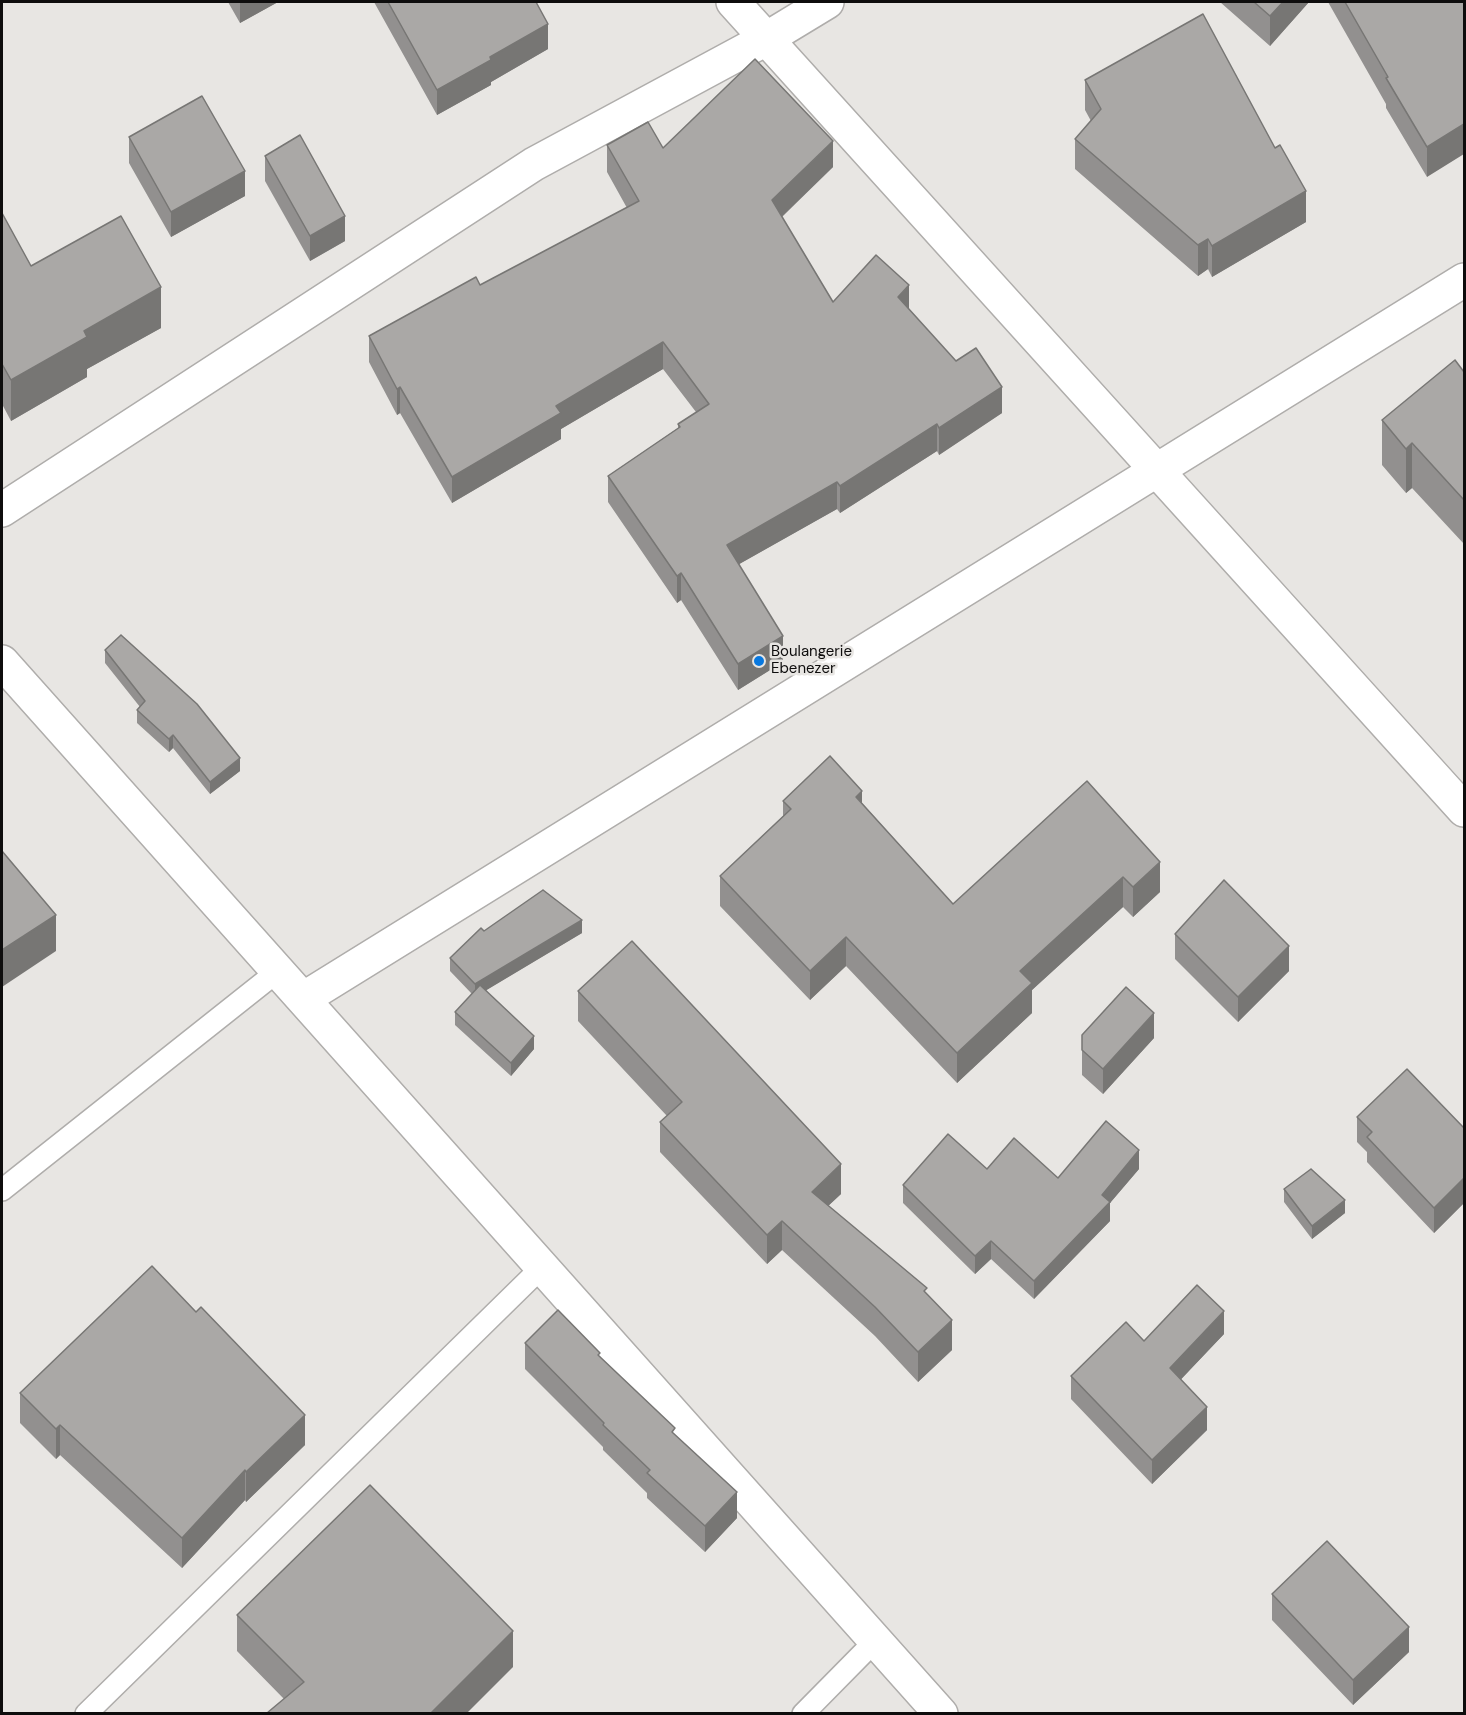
<!DOCTYPE html>
<html>
<head>
<meta charset="utf-8">
<style>
  body { margin:0 }
  #map { position:relative; width:1466px; height:1715px; overflow:hidden; background:#e8e6e3; font-family:"DM Sans",sans-serif }
  canvas { display:block }
  .frame { position:absolute; inset:0; border:3px solid #0e0d0d; pointer-events:none }
</style>
</head>
<body>
<div id="map">
<canvas width="1466" height="1715"></canvas>
<div class="frame"></div>
</div>
<script>
const g = document.querySelector('canvas').getContext('2d');
g.lineJoin = 'round';
function poly(rows) {
  const path = new Path2D();
  for (const r of rows) {
    path.moveTo(r[0], r[1]);
    for (let i = 2; i < r.length; i += 2) path.lineTo(r[i], r[i + 1]);
  }
  return path;
}
function trace(path, color, width, dash) {
  g.strokeStyle = color;
  g.lineWidth = width;
  g.lineCap = dash ? 'butt' : 'round';
  g.setLineDash(dash || []);
  g.stroke(path);
}
function fillPath(path, color) {
  g.fillStyle = color;
  g.fill(path, 'evenodd');
}
function drawText(font, color, halo, rows, align = 'center') {
  g.font = font + ' "DM Sans",sans-serif';
  g.lineWidth = 5;
  g.setLineDash([]);
  g.textBaseline = 'middle';
  g.strokeStyle = halo;
  g.fillStyle = color;
  for (const [text, x, y, turn = 0] of rows) {
    g.save();
    g.translate(x, y);
    g.rotate((+turn || 0) * Math.PI / 180);
    g.textAlign = isNaN(turn) ? turn : align;
    if (halo) g.strokeText(text, 0, 0);
    g.fillText(text, 0, 0);
    g.restore();
  }
}
const lane = poly([
  [2,1190,278,971],
  [86,1714,542,1267],
  [803,1714,875,1641]
]);
const street = poly([
  [733,2,1464,810],
  [2,510,534,164,766,39,827,2],
  [2,662,941,1714],
  [303,999,1464,280]
]);
const wall = poly([
  [228,2,278,2,240,23],
  [374,2,536,2,548,49,491,82,491,85,437,115],
  [1220,2,1309,2,1270,46],
  [1328,2,1464,2,1427,177,1386,108,1386,104],
  [1085,80,1306,222,1212,277,1208,269,1198,276,1075,169,1075,139,1091,121,1085,110],
  [129,137,245,196,171,237,129,163],
  [607,145,663,148,833,167,782,217,833,302,909,310,1002,413,939,455,937,451,840,513,837,509,739,564,783,662,738,690,681,600,677,603,608,502,608,476,678,428,678,424,696,412,663,369,561,429,561,439,452,503,400,413,397,415,369,362,369,336,480,285,627,208,607,172],
  [265,156,345,241,310,261,265,181],
  [2,213,31,266,161,328,87,369,87,377,11,421,2,404],
  [1464,372,1464,544,1412,488,1406,493,1382,465,1382,420],
  [105,650,240,771,210,794,173,748,169,752,137,723,137,710,140,707,105,663],
  [1087,781,1160,892,1133,917,1123,907,1032,990,1032,1013,957,1083,846,966,810,1000,720,906,720,876,783,816,783,801,862,803,953,904],
  [484,931,582,933,486,990,534,1049,511,1076,455,1025,455,1012,472,994,450,971,450,958],
  [1175,934,1289,971,1238,1022,1175,959],
  [578,991,841,1194,828,1206,927,1294,952,1350,918,1382,875,1336,782,1250,767,1264,660,1152,660,1122,667,1116,578,1021],
  [1082,1035,1154,1038,1103,1094,1082,1075],
  [1357,1117,1464,1128,1464,1203,1434,1233,1367,1162,1367,1152,1357,1142],
  [1139,1169,1110,1203,1110,1221,1034,1299,991,1259,975,1274,903,1203,903,1185,1058,1178],
  [1284,1189,1345,1213,1312,1239,1284,1202],
  [1224,1334,1181,1379,1207,1430,1152,1484,1071,1399,1071,1376,1144,1341],
  [525,1343,600,1357,675,1435,737,1518,705,1552,647,1498,647,1493,603,1450,603,1447,525,1369],
  [20,1393,305,1445,246,1502,245,1500,182,1568,60,1455,56,1459,20,1423],
  [1272,1594,1409,1652,1353,1705,1272,1620],
  [237,1615,513,1667,284,1699,237,1651]
]);
const shadedWall = poly([
  [240,2,278,2,240,23],
  [1283,2,1309,2,1270,46,1270,16],
  [548,24,548,49,491,82,491,85,437,115,437,90,490,57],
  [1464,124,1464,154,1427,177,1427,147],
  [833,141,833,167,772,226,772,200],
  [245,171,245,196,171,237,171,212],
  [1306,191,1306,222,1212,277,1212,246],
  [345,216,345,241,310,261,310,236],
  [1208,239,1208,269,1198,276,1198,245],
  [909,285,909,311,898,297],
  [161,287,161,328,87,369,87,377,11,421,11,380,84,331],
  [663,342,663,369,561,429,561,439,452,503,452,477,556,406],
  [400,387,400,413,397,415,397,389],
  [1002,387,1002,413,939,455,939,428],
  [937,424,937,451,840,513,840,486],
  [1412,443,1412,488,1406,493,1406,449],
  [837,482,837,509,727,571,727,545],
  [681,573,681,600,677,603,677,576],
  [783,636,783,662,738,690,738,664],
  [173,735,173,748,169,752,169,739],
  [240,758,240,771,210,794,210,782],
  [862,791,862,821,856,797],
  [1160,862,1160,892,1133,917,1133,887],
  [1123,877,1123,907,1032,990,1032,1013,957,1083,957,1053,1020,971],
  [56,915,56,951,2,987,2,950],
  [582,920,582,933,475,997,475,984],
  [846,937,846,966,810,1000,810,971],
  [1289,946,1289,971,1238,1022,1238,997],
  [1154,1013,1154,1038,1103,1094,1103,1069],
  [534,1036,534,1049,511,1076,511,1063],
  [1139,1150,1139,1169,1110,1203,1110,1221,1034,1299,1034,1281,1102,1195],
  [841,1164,841,1194,812,1221,812,1192],
  [1464,1178,1464,1203,1434,1233,1434,1208],
  [1345,1200,1345,1213,1312,1239,1312,1226],
  [782,1221,782,1250,767,1264,767,1235],
  [991,1241,991,1259,975,1274,975,1256],
  [1224,1311,1224,1334,1170,1391,1170,1368],
  [952,1320,952,1350,918,1382,918,1352],
  [1207,1407,1207,1430,1152,1484,1152,1460],
  [305,1415,305,1445,246,1502,246,1472],
  [60,1425,60,1455,56,1459,56,1429],
  [245,1470,245,1500,182,1568,182,1538],
  [737,1492,737,1518,705,1552,705,1526],
  [1409,1627,1409,1652,1353,1705,1353,1680],
  [513,1631,513,1667,467,1713,431,1713]
]);
const building = poly([
  [388,2,536,2,548,24,490,57,491,60,437,90,388,2],
  [1254,2,1283,2,1270,16,1254,2],
  [1345,2,1464,2,1464,124,1427,147,1386,78,1388,77,1345,2],
  [1203,14,1275,148,1280,145,1306,191,1212,246,1208,239,1198,245,1075,139,1101,109,1085,80,1203,14],
  [755,59,833,141,772,200,833,302,876,255,909,285,898,297,956,361,976,348,1002,387,939,428,937,424,840,486,837,482,727,545,783,636,738,664,681,573,677,576,608,476,680,427,678,424,709,404,663,342,556,406,561,413,452,477,400,387,397,389,369,336,476,277,480,285,639,201,607,145,648,122,663,148,755,59],
  [202,96,245,171,171,212,129,137,202,96],
  [300,135,345,216,310,236,265,156,300,135],
  [2,213,31,266,121,216,161,287,84,331,87,337,11,380,2,364,2,213],
  [1455,360,1464,372,1464,500,1412,443,1406,449,1382,420,1455,360],
  [121,635,197,704,240,758,210,782,173,735,169,739,137,710,145,701,105,650,121,635],
  [830,756,862,791,856,797,953,904,1087,781,1160,862,1133,887,1123,877,1020,971,1032,983,957,1053,846,937,810,971,720,876,791,809,783,801,830,756],
  [2,851,56,915,2,950,2,851],
  [1224,880,1289,946,1238,997,1175,934,1224,880],
  [543,890,582,920,475,984,450,958,481,928,484,931,543,890],
  [632,941,841,1164,812,1192,927,1288,924,1291,952,1320,918,1352,875,1307,782,1221,767,1235,660,1122,682,1102,578,991,632,941],
  [480,985,534,1036,511,1063,455,1012,480,985],
  [1126,987,1154,1013,1103,1069,1082,1050,1082,1035,1126,987],
  [1407,1069,1464,1128,1464,1178,1434,1208,1367,1137,1372,1132,1357,1117,1407,1069],
  [1106,1121,1139,1150,1102,1195,1110,1202,1034,1281,991,1241,975,1256,903,1185,948,1134,987,1169,1014,1138,1058,1178,1106,1121],
  [1311,1169,1345,1200,1312,1226,1284,1189,1311,1169],
  [152,1266,196,1312,201,1307,305,1415,246,1472,245,1470,182,1538,60,1425,56,1429,20,1393,152,1266],
  [1197,1285,1224,1311,1170,1368,1207,1407,1152,1460,1071,1376,1126,1322,1144,1341,1197,1285],
  [558,1310,600,1353,598,1355,675,1428,672,1432,737,1492,705,1526,647,1473,650,1470,603,1425,604,1423,525,1343,558,1310],
  [370,1485,513,1631,431,1713,267,1713,304,1682,237,1615,370,1485],
  [1327,1541,1409,1627,1353,1680,1272,1594,1327,1541]
]);
const markers = [
  [759,661,6,"#0878df"]
];
const poiNames = [
  ["Boulangerie",771,652],
  ["Ebenezer",771,669]
];
trace(lane, '#afadab', 24);
trace(street, '#afadab', 36);
trace(lane, '#fff', 21);
trace(street, '#fff', 33);
fillPath(wall, '#92908f');
fillPath(shadedWall, '#777674');
fillPath(building, '#aaa8a6');
trace(building, '#777674', 1.5);
for (const [x, y, r, color] of markers) {
  const dot = new Path2D();
  dot.arc(x, y, r, 0, 2 * Math.PI);
  g.fillStyle = color;
  g.fill(dot);
  trace(dot, '#e8e6e3', 2);
}
drawText('15px', '#0e0d0d', '#e8e6e3', poiNames, 'left');
</script>
</body>
</html>
